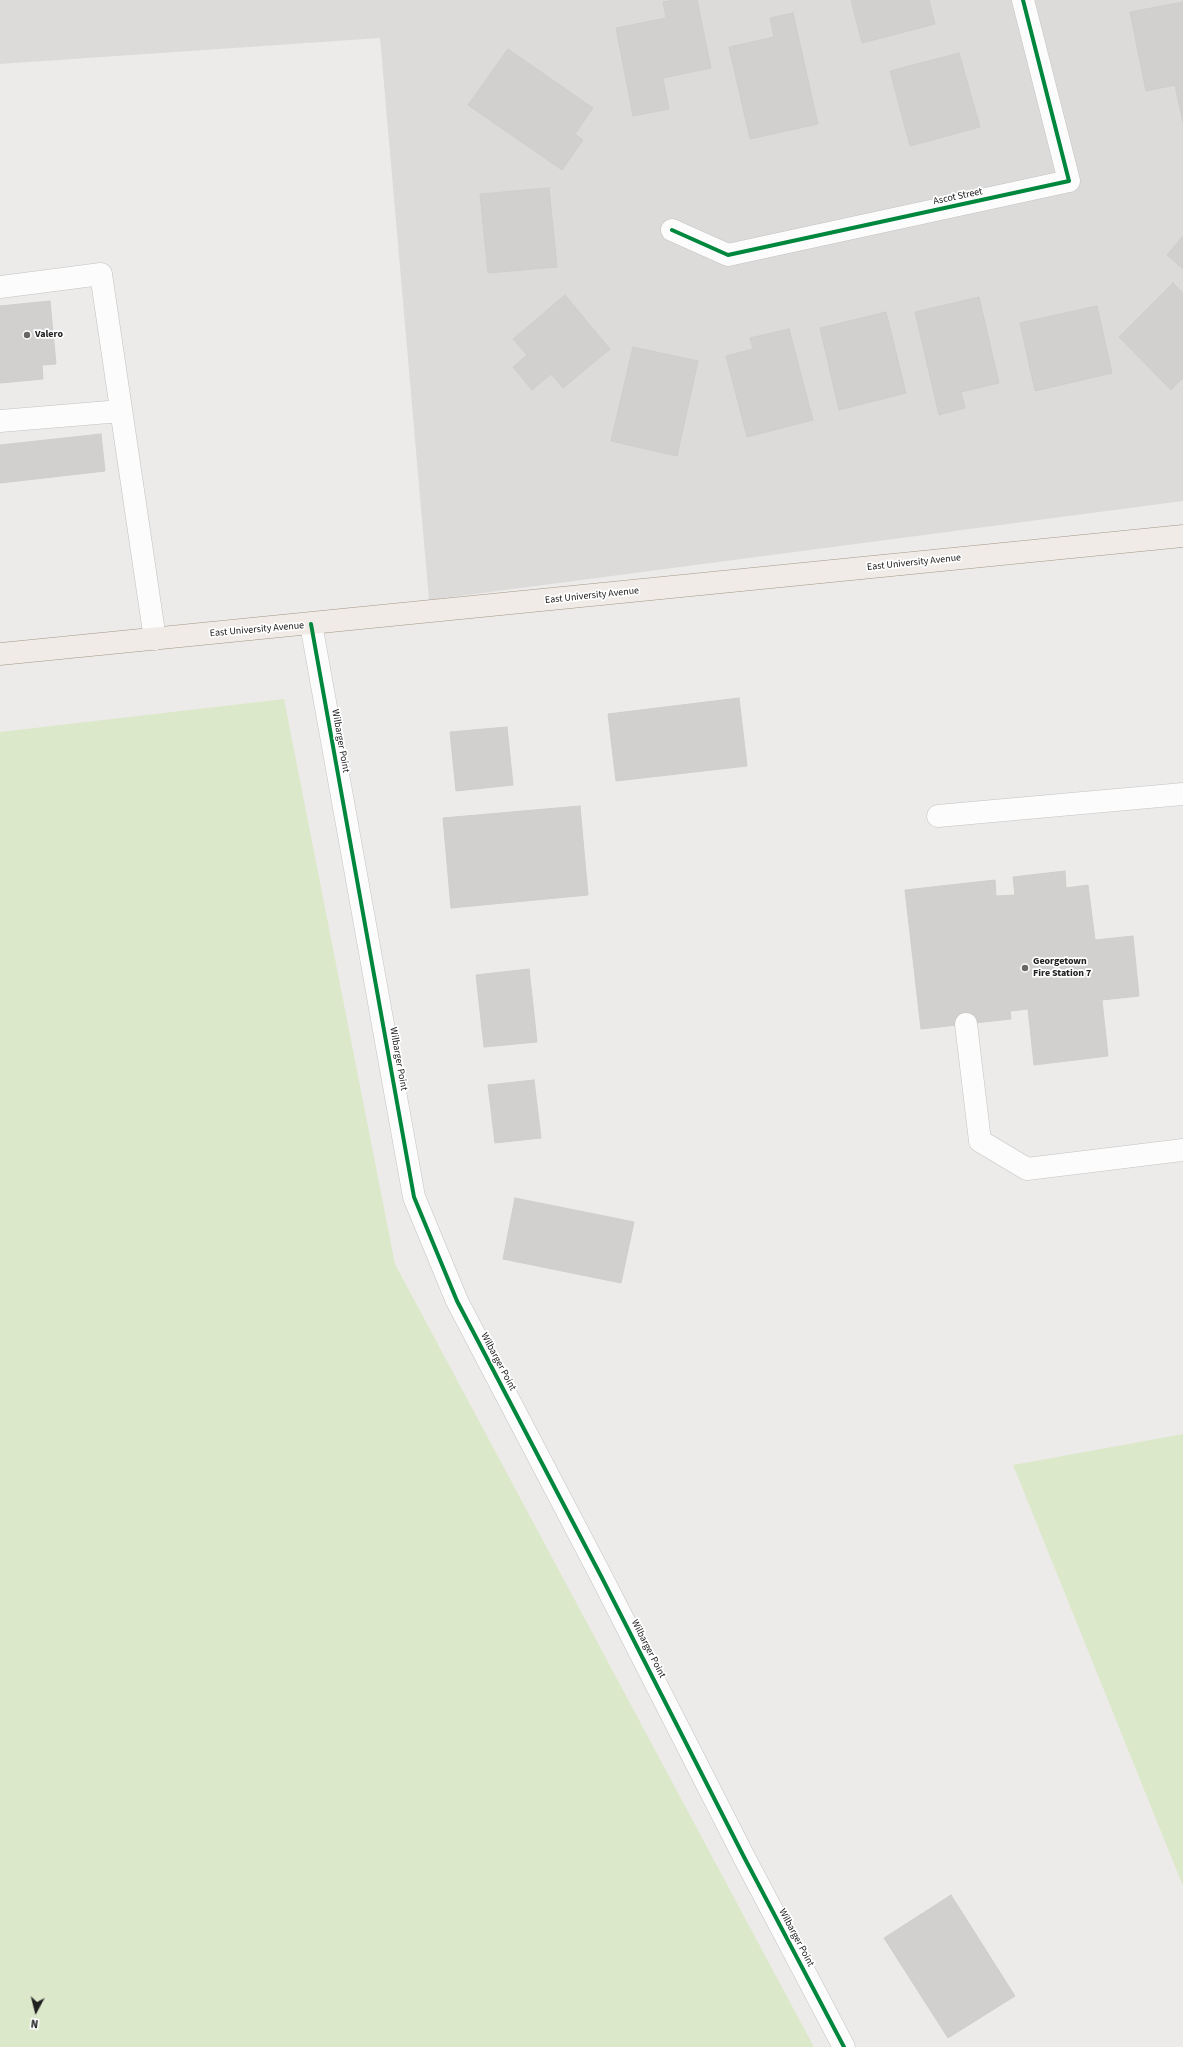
<!DOCTYPE html>
<html>
<head>
<meta charset="utf-8">
<style>
  body { margin:0 }
  #map { position:relative; width:1183px; height:2047px; overflow:hidden; background:#edebe9; font-family:"Source Sans 3",sans-serif }
  canvas { display:block }
  .north { position:absolute; left:16px; top:1991px; width:40px; height:40px; -webkit-text-stroke:3px #fff; paint-order:stroke; rotate:187deg; font-size:11px; font-weight:700; line-height:16px; text-align:center; color:#202020 }
  .north::after { content:''; display:block; margin:auto; width:14px; height:18px; background:#202020; clip-path:polygon(50% 0,100% 100%,50% 72%,0 100%) }
</style>
</head>
<body>
<div id="map">
<canvas width="1183" height="2047"></canvas>
<div class="north">N</div>
</div>
<script>
const g = document.querySelector('canvas').getContext('2d');
g.lineJoin = 'round';
function fillPath(path, color) {
  g.fillStyle = color;
  g.fill(path, 'evenodd');
}
function poly(rows) {
  const path = new Path2D();
  for (const r of rows) {
    path.moveTo(r[0], r[1]);
    for (let i = 2; i < r.length; i += 2) path.lineTo(r[i], r[i + 1]);
  }
  return path;
}
function trace(path, color, width, dash) {
  g.strokeStyle = color;
  g.lineWidth = width;
  g.lineCap = dash ? 'butt' : 'round';
  g.setLineDash(dash || []);
  g.stroke(path);
}
function drawText(font, color, halo, rows, align = 'center') {
  g.font = font + ' "Source Sans 3",sans-serif';
  g.lineWidth = 3.5;
  g.setLineDash([]);
  g.textBaseline = 'middle';
  g.strokeStyle = halo;
  g.fillStyle = color;
  for (const [text, x, y, turn = 0] of rows) {
    g.save();
    g.translate(x, y);
    g.rotate((+turn || 0) * Math.PI / 180);
    g.textAlign = isNaN(turn) ? turn : align;
    if (halo) g.strokeText(text, 0, 0);
    g.fillText(text, 0, 0);
    g.restore();
  }
}
const residential = poly([
  [0,0,1183,0,1183,501,429,600,380,38,0,64]
]);
const grass = poly([
  [284,699,395,1264,814,2047,0,2047,0,732],
  [1183,1434,1183,1886,1013,1465]
]);
const building = poly([
  [674,0,697,0,711,68,663,78,669,109,633,116,616,28,666,18,663,2,674,0],
  [851,0,929,0,935,24,862,43,851,0],
  [1183,2,1183,123,1175,85,1146,91,1130,12,1183,2],
  [793,13,818,124,750,139,729,47,774,37,770,18,793,13],
  [508,49,593,108,575,134,583,140,562,170,468,105,508,49],
  [959,53,980,127,910,146,890,71,959,53],
  [549,188,557,267,488,273,480,194,549,188],
  [1183,236,1183,269,1167,255,1183,236],
  [1173,283,1183,293,1183,378,1171,390,1119,337,1173,283],
  [565,295,610,349,563,388,551,374,532,390,513,367,527,355,513,339,565,295],
  [979,297,999,383,961,392,965,408,939,415,915,312,979,297],
  [50,301,56,364,42,365,43,379,0,383,0,306,50,301],
  [1097,306,1112,373,1035,391,1020,323,1097,306],
  [886,312,906,393,839,410,820,328,886,312],
  [789,329,813,420,747,437,726,356,753,349,750,338,789,329],
  [633,347,698,361,677,456,611,441,633,347],
  [101,434,105,471,0,483,0,445,101,434],
  [739,698,747,766,616,781,608,714,739,698],
  [507,727,513,785,456,791,450,732,507,727],
  [580,806,588,895,451,908,443,818,580,806],
  [1065,871,1066,888,1088,885,1095,940,1133,936,1139,996,1102,1000,1108,1056,1034,1065,1028,1009,1010,1011,1011,1019,921,1029,905,890,995,880,996,896,1015,895,1013,877,1065,871],
  [529,969,537,1042,484,1047,476,975,529,969],
  [534,1080,541,1138,495,1143,488,1085,534,1080],
  [515,1198,634,1222,621,1283,503,1259,515,1198],
  [951,1895,1015,1996,948,2038,884,1938,951,1895]
]);
const minor = poly([
  [672,230,728,255,1069,181,1023,0],
  [0,287,101,274,155,639],
  [0,421,121,411],
  [311,624,414,1197,457,1301,601,1576,744,1857,844,2047],
  [938,816,1183,794],
  [966,1024,980,1141,1027,1169,1183,1150]
]);
const major = poly([
  [0,654,1183,536]
]);
const cycleway = poly([
  [672,230,728,255,1069,181,1023,0],
  [311,624,414,1197,457,1301,601,1576,744,1857,844,2047]
]);
const markers = [
  [27,335,4,"#686766"],
  [1025,968,4,"#686766"]
];
const streetNames = [
  ["Ascot Street",958,197,-12],
  ["East University Avenue",914,563,-6],
  ["East University Avenue",592,596,-6],
  ["East University Avenue",257,630,-5],
  ["Wilbarger Point",340,741,80],
  ["Wilbarger Point",398,1059,80],
  ["Wilbarger Point",498,1362,62],
  ["Wilbarger Point",648,1649,63],
  ["Wilbarger Point",796,1938,62]
];
const poiNames = [
  ["Valero",35,335],
  ["Georgetown",1033,962],
  ["Fire Station 7",1033,974]
];
fillPath(residential, '#dddbda');
fillPath(grass, '#dce8ca');
fillPath(building, '#d2d0ce');
trace(building, '#d0cdca', 1);
trace(minor, '#c3c2c1', 23);
trace(major, '#a29787', 23);
trace(minor, '#fcfcfc', 22);
trace(major, '#f0ebe6', 22);
trace(cycleway, '#00873e', 4);
for (const [x, y, r, color] of markers) {
  const dot = new Path2D();
  dot.arc(x, y, r, 0, 2 * Math.PI);
  g.fillStyle = color;
  g.fill(dot);
  trace(dot, '#fff', 1.5);
}
drawText('10px', '#202020', '#fff', streetNames);
drawText('bold 10px', '#202020', '#fff', poiNames, 'left');
</script>
</body>
</html>
